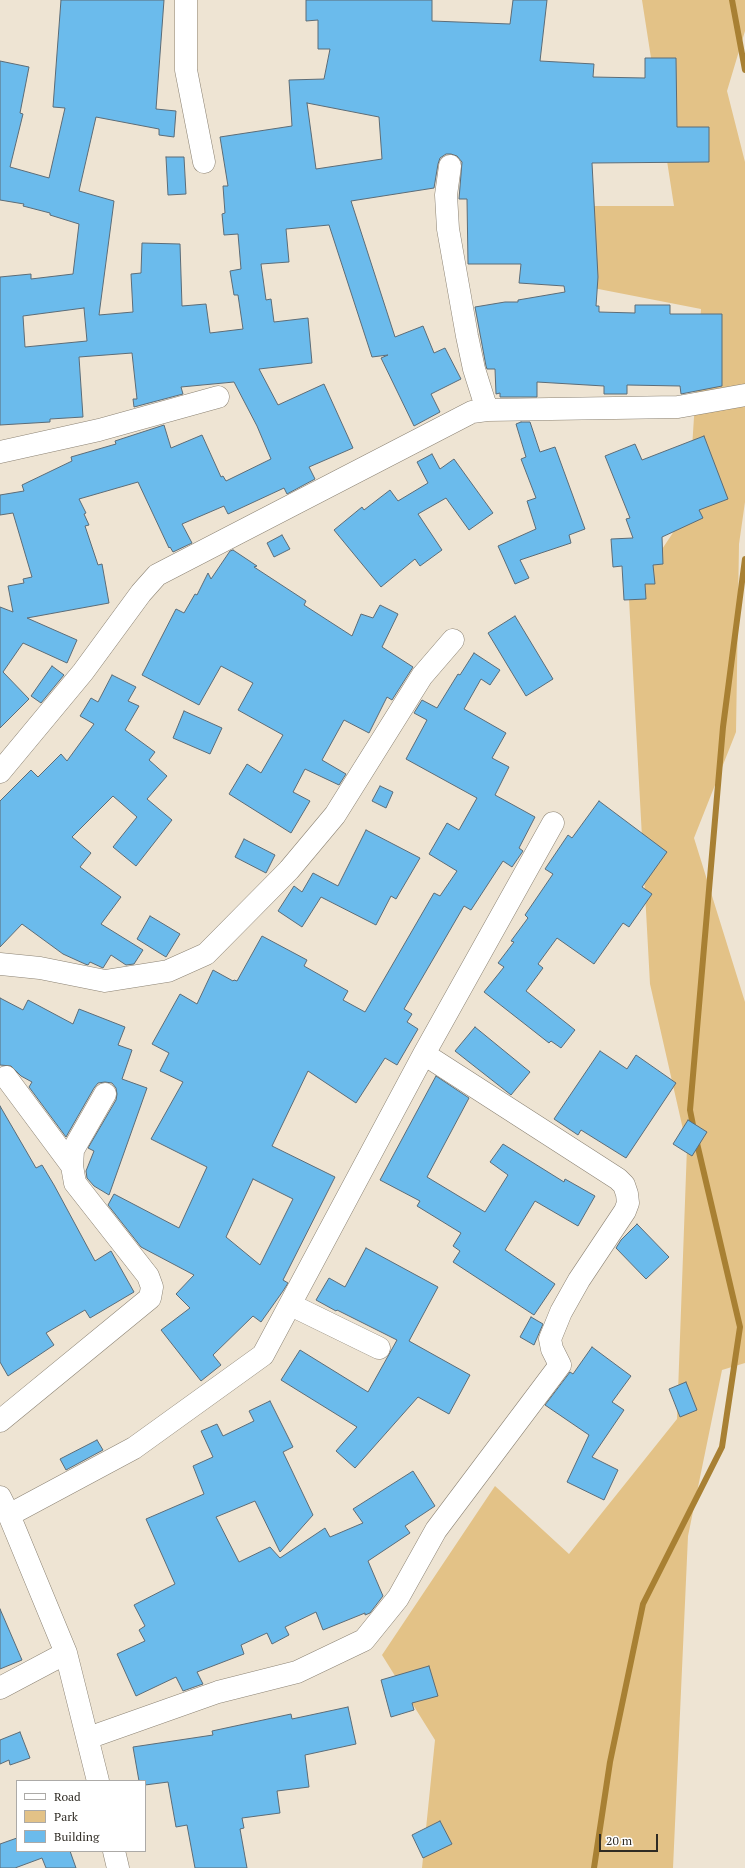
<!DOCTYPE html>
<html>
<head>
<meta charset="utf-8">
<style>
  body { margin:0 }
  #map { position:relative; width:745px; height:1868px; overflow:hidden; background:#eee4d3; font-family:"PT Serif",serif }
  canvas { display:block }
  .legend { position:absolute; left:16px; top:1780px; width:130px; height:72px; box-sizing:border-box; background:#fff; border:1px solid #acaaa7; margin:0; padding:5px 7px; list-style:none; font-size:12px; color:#2f2b24 }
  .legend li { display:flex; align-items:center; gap:8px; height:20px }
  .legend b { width:20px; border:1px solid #acaaa7 }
  .scale { position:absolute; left:599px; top:1834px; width:59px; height:18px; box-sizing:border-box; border:2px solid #2f2b24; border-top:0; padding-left:5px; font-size:12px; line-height:14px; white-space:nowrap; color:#2f2b24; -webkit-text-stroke:3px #fff; paint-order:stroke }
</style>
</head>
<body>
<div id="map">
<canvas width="745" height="1868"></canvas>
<ul class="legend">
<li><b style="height:5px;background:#fff"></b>Road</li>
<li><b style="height:11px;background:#e3c287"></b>Park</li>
<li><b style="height:11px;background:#6bbbec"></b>Building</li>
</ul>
<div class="scale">20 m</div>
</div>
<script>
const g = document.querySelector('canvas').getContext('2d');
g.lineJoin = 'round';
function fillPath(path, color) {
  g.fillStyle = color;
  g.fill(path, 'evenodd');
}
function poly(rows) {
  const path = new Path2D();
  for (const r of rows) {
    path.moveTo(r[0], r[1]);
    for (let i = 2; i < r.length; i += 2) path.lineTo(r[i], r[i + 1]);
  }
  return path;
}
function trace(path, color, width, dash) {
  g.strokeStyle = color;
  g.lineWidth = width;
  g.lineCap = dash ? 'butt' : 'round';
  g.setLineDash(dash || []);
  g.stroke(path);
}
const green = poly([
  [642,0,745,0,745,31,727,91,745,162,745,502,739,544,736,732,694,838,745,1002,745,1363,722,1370,688,1536,673,1868,422,1868,435,1740,382,1655,495,1486,569,1554,677,1419,687,1147,650,984,629,599,688,510,701,309,583,286,585,206,674,206]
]);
const stream = poly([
  [732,0,745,70],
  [694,1130,690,1110,723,727,745,559],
  [594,1868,610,1762,643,1604,722,1447,740,1327,696,1139]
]);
const building = poly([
  [61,0,164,0,156,109,176,111,174,137,159,135,159,129,96,117,79,191,114,201,99,315,133,312,131,274,141,273,142,243,180,244,182,306,206,304,210,333,243,329,238,295,234,295,230,271,241,269,238,234,224,235,222,214,225,213,223,186,228,186,220,137,292,126,289,80,324,79,330,49,318,49,318,20,306,21,306,0,432,0,432,21,510,24,513,0,547,0,540,61,594,64,593,77,645,78,645,58,676,58,677,127,709,127,709,162,592,163,598,277,596,306,599,306,599,312,635,313,635,305,670,305,670,314,722,314,722,386,681,394,680,386,627,385,627,394,604,394,604,386,537,382,537,397,500,397,500,393,496,394,495,369,487,369,486,366,475,307,505,302,518,302,518,300,565,292,564,286,519,283,521,264,468,264,467,199,459,199,462,162,457,156,451,154,446,154,440,158,438,164,434,188,351,201,395,337,423,326,434,353,445,348,461,379,431,394,440,412,414,426,381,358,388,355,372,357,329,225,286,229,289,262,261,264,266,300,271,299,274,322,308,318,312,363,259,369,278,405,324,384,353,448,309,467,315,479,287,494,284,488,228,514,224,506,182,524,192,543,173,552,170,547,169,548,138,482,79,499,86,513,84,514,89,525,85,526,98,565,102,564,109,603,27,618,77,640,67,663,23,643,3,672,29,699,0,728,0,607,13,612,8,586,24,583,23,579,32,577,13,513,0,515,0,495,24,491,22,485,72,461,71,457,116,444,115,441,164,425,171,448,202,435,221,477,223,476,226,481,271,459,257,426,234,382,181,387,183,394,134,407,133,399,137,399,132,353,79,357,83,417,50,419,50,422,0,425,0,277,31,274,31,279,73,274,79,224,50,215,50,213,23,206,24,204,0,200,0,61,29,67,20,113,23,114,10,167,49,178,65,108,53,107,61,0],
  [307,103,379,117,382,159,316,169,307,103],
  [84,308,87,341,25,347,23,316,84,308],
  [166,157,184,157,186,194,168,195,166,157],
  [521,422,530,422,540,452,555,447,585,529,569,535,571,543,520,560,529,578,515,584,498,546,536,529,527,501,536,498,521,459,526,457,516,424,521,422],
  [704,436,728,499,699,510,703,518,662,537,663,564,653,565,655,584,645,584,646,599,624,600,622,566,613,567,611,539,633,538,626,519,630,518,605,456,635,444,642,460,704,436],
  [432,454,440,469,454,459,493,513,469,530,446,498,418,514,442,550,420,566,415,559,381,587,334,530,362,507,364,510,390,490,398,501,428,483,417,462,432,454],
  [282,535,290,549,274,557,267,543,282,535],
  [233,550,257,566,254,567,306,601,304,605,352,636,361,614,373,618,380,605,398,614,382,647,413,667,392,700,387,697,369,733,344,720,322,760,346,774,339,785,305,769,293,792,310,801,291,833,229,794,247,764,261,773,283,735,238,710,253,683,221,666,199,705,142,675,176,609,184,613,195,594,197,595,208,573,211,579,230,551,233,550],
  [515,616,553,679,526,696,488,633,515,616],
  [474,653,500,670,490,685,481,679,464,709,506,733,492,758,509,767,495,795,535,817,519,848,523,851,512,867,503,861,471,910,464,906,404,1009,412,1014,407,1022,418,1029,397,1065,385,1058,356,1103,308,1071,272,1146,335,1177,283,1280,288,1283,283,1291,261,1322,253,1316,213,1355,221,1365,201,1381,161,1330,190,1308,176,1294,194,1275,141,1247,108,1205,114,1194,179,1228,207,1167,151,1139,183,1082,160,1071,169,1053,152,1044,180,994,197,1004,213,970,233,981,234,980,237,981,262,936,307,960,304,966,348,991,343,1000,365,1012,434,893,440,896,457,871,429,854,447,823,459,830,477,798,406,759,427,720,414,713,422,700,437,708,458,674,460,675,474,653],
  [253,1179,293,1199,260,1265,226,1237,253,1179],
  [52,666,64,675,41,703,31,696,52,666],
  [112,675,136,687,128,701,139,706,125,730,155,752,149,760,167,776,147,799,172,820,136,866,113,847,137,817,113,796,72,837,91,853,80,867,121,897,101,924,143,950,134,964,126,965,111,955,103,968,90,962,88,965,85,964,63,954,22,924,0,947,0,801,31,770,38,777,61,754,67,761,94,724,80,716,91,698,98,702,112,675],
  [184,711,222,728,210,754,173,738,184,711],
  [380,786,393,792,386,808,372,801,380,786],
  [599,801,667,852,642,887,652,894,629,927,623,923,594,964,557,938,538,964,543,968,526,991,575,1030,561,1048,551,1041,549,1043,484,992,504,967,498,963,514,942,511,941,528,918,525,915,553,874,545,869,568,835,572,838,599,801],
  [366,830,420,858,396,899,391,896,376,925,321,897,302,927,278,911,294,886,302,892,313,873,338,886,366,830],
  [244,839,275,855,266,873,235,857,244,839],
  [150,916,180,934,166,957,137,939,150,916],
  [0,998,23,1010,28,1000,73,1024,79,1009,125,1027,118,1045,132,1050,122,1079,147,1088,109,1195,94,1186,87,1178,86,1171,94,1151,88,1148,116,1100,117,1094,116,1088,112,1083,105,1082,98,1083,94,1088,66,1137,29,1087,32,1082,21,1076,11,1066,0,1065,0,998],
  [475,1027,530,1072,511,1095,455,1051,475,1027],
  [600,1051,627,1069,636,1055,676,1083,626,1158,581,1130,578,1135,554,1119,600,1051],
  [436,1076,469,1098,427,1177,485,1212,508,1175,490,1162,503,1144,564,1182,565,1179,595,1196,578,1226,535,1201,505,1250,555,1284,534,1315,453,1262,460,1251,453,1246,461,1233,417,1206,420,1201,380,1180,436,1076],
  [0,1106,36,1168,42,1165,54,1185,95,1261,111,1251,134,1292,90,1318,85,1310,46,1333,54,1345,8,1376,0,1362,0,1106],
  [688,1120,707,1132,692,1156,673,1144,688,1120],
  [637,1224,669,1257,646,1279,616,1248,621,1240,637,1224],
  [366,1248,438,1287,409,1341,470,1375,449,1414,418,1397,355,1468,336,1451,357,1427,281,1380,300,1350,368,1392,397,1340,337,1310,336,1311,316,1300,329,1278,345,1287,366,1248],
  [531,1317,543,1324,534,1345,520,1337,531,1317],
  [592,1347,631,1376,612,1402,624,1410,592,1457,618,1470,604,1500,567,1482,589,1435,545,1405,570,1372,573,1374,592,1347],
  [686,1382,697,1410,680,1417,669,1389,686,1382],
  [270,1401,293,1447,283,1452,313,1515,280,1552,255,1501,216,1517,239,1562,270,1547,280,1558,325,1528,330,1537,363,1523,353,1509,413,1471,435,1506,405,1526,410,1533,368,1561,383,1596,370,1613,365,1615,365,1613,323,1630,316,1612,285,1627,289,1635,272,1644,267,1633,241,1645,244,1654,197,1672,203,1684,200,1685,183,1691,176,1677,136,1696,117,1654,145,1641,139,1630,145,1626,134,1605,175,1584,146,1519,204,1494,193,1466,213,1457,201,1431,217,1424,223,1436,254,1421,249,1411,270,1401],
  [97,1440,103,1450,66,1470,60,1459,97,1440],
  [0,1609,22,1660,0,1669,0,1609],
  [429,1666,438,1696,412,1703,414,1710,391,1717,381,1680,429,1666],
  [348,1707,356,1744,305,1755,309,1787,277,1791,280,1813,242,1818,244,1828,240,1829,247,1868,195,1868,187,1825,176,1827,168,1782,145,1785,145,1781,139,1781,133,1747,213,1735,212,1731,291,1714,292,1719,348,1707],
  [20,1732,30,1758,10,1765,9,1760,0,1764,0,1740,20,1732],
  [440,1821,452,1844,423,1858,412,1835,440,1821],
  [17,1838,17,1851,70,1851,76,1868,46,1868,42,1858,15,1868,0,1868,0,1844,17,1838]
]);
const minor = poly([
  [186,0,186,70,204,162],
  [450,166,446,195,448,229,467,336,474,369,487,410],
  [0,452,99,430,218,397],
  [0,772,83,672,141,593,157,575,472,412,487,410,678,407,745,395],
  [0,964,40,968,105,981,168,971,206,954,289,870,335,815,422,676,453,640],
  [6,1077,72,1166],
  [291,1305,379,1348],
  [0,1421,150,1298,152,1287,148,1276,75,1183,72,1166,73,1150,105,1094],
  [0,1497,9,1515,66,1653,98,1781],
  [9,1515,134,1448,263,1355,424,1054,553,823],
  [0,1688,66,1653],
  [88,1738,218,1692,297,1672,364,1640,398,1598,436,1530,560,1365,552,1349,550,1339,561,1312,579,1280,625,1211,628,1203,627,1194,624,1185,618,1179,424,1054],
  [114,1851,118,1868]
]);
fillPath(green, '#e3c287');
trace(stream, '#a88033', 6);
fillPath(building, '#6bbbec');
trace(building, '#5c6c77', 1);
trace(minor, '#8b8273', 23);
trace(minor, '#fff', 22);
</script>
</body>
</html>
